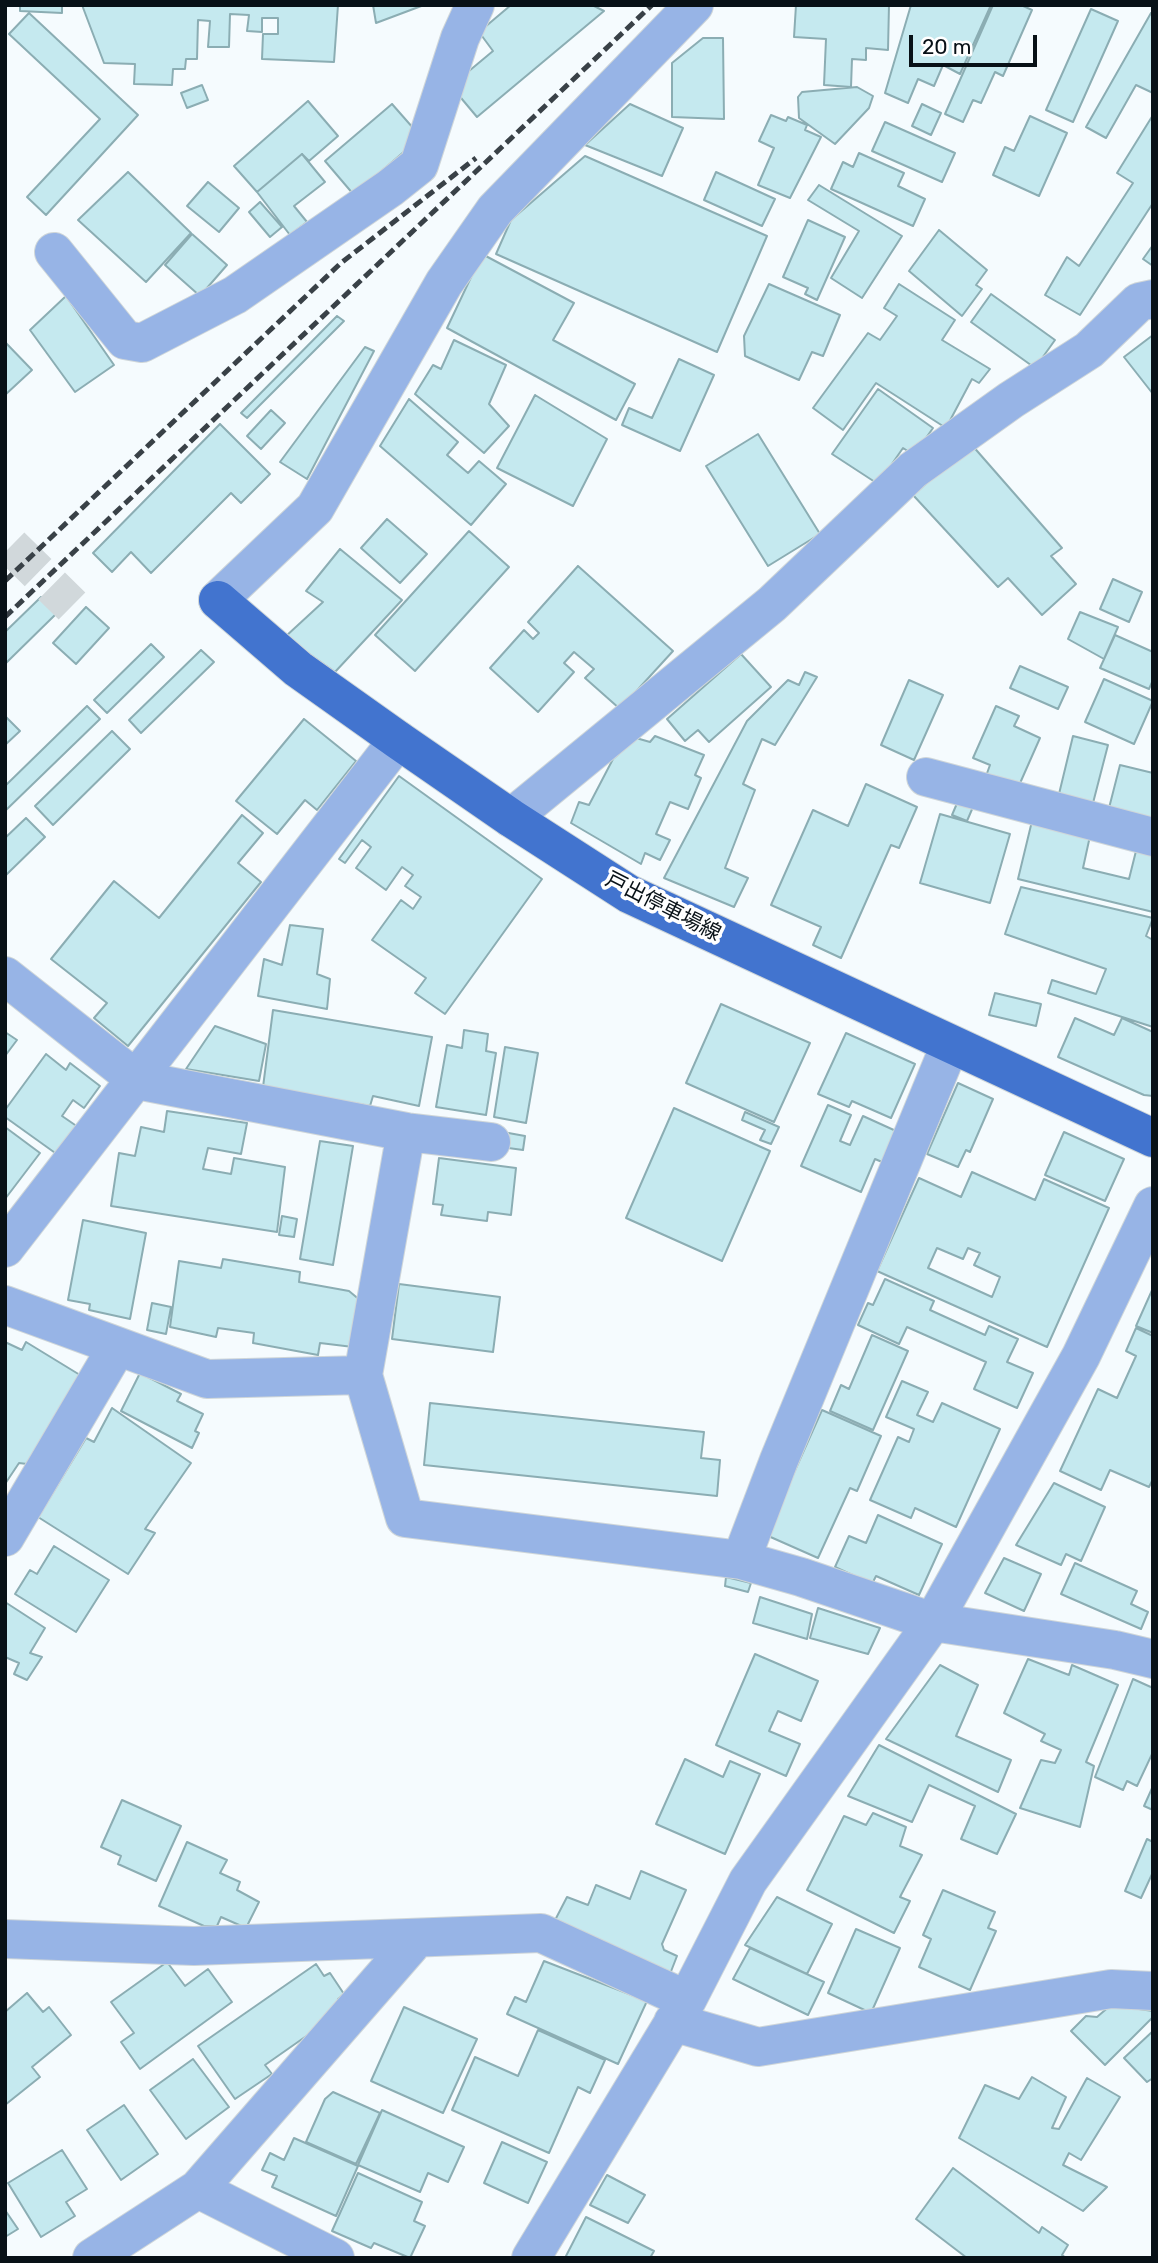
<!DOCTYPE html>
<html>
<head>
<meta charset="utf-8">
<style>
  body { margin:0 }
  #map { position:relative; width:1158px; height:2263px; overflow:hidden; background:#f5fbfe; font-family:Rubik,sans-serif }
  canvas { display:block }
  .frame { position:absolute; inset:0; border:7px solid #081117; pointer-events:none }
  .scale { position:absolute; left:909px; top:35px; width:128px; height:32px; box-sizing:border-box; border:4px solid #081117; border-top:0; padding-left:9px; font-size:21px; line-height:24px; white-space:nowrap; color:#081117; -webkit-text-stroke:5px #fff; paint-order:stroke }
</style>
</head>
<body>
<div id="map">
<canvas width="1158" height="2263"></canvas>
<div class="frame"></div>
<div class="scale">20 m</div>
</div>
<script>
const g = document.querySelector('canvas').getContext('2d');
g.lineJoin = 'round';
function fillPath(path, color) {
  g.fillStyle = color;
  g.fill(path, 'evenodd');
}
function poly(rows) {
  const path = new Path2D();
  for (const r of rows) {
    path.moveTo(r[0], r[1]);
    for (let i = 2; i < r.length; i += 2) path.lineTo(r[i], r[i + 1]);
  }
  return path;
}
function trace(path, color, width, dash) {
  g.strokeStyle = color;
  g.lineWidth = width;
  g.lineCap = dash ? 'butt' : 'round';
  g.setLineDash(dash || []);
  g.stroke(path);
}
function drawText(font, color, halo, rows, align = 'center') {
  g.font = font + ' Rubik,"Noto Sans JP",sans-serif';
  g.lineWidth = 7;
  g.setLineDash([]);
  g.textBaseline = 'middle';
  g.strokeStyle = halo;
  g.fillStyle = color;
  for (const [text, x, y, turn = 0] of rows) {
    g.save();
    g.translate(x, y);
    g.rotate((+turn || 0) * Math.PI / 180);
    g.textAlign = isNaN(turn) ? turn : align;
    if (halo) g.strokeText(text, 0, 0);
    g.fillText(text, 0, 0);
    g.restore();
  }
}
const building = poly([
  [20,5,62,5,62,13,20,11,20,5],
  [82,5,338,5,334,62,262,59,263,34,278,34,278,18,262,18,262,32,247,31,249,15,230,14,229,47,208,47,210,21,198,20,197,59,186,59,185,69,173,69,172,85,134,84,135,64,104,63,82,5],
  [373,5,424,5,376,23,373,5],
  [511,5,592,5,604,11,477,117,451,86,493,51,479,32,511,5],
  [796,5,889,5,888,50,866,48,866,60,852,59,851,87,824,85,826,39,794,37,796,5],
  [911,5,991,5,960,74,943,65,934,86,918,79,908,103,885,93,911,5],
  [993,5,1021,5,1032,10,1003,76,995,72,981,103,973,100,963,122,945,114,993,5],
  [1091,9,1118,21,1073,122,1046,110,1091,9],
  [29,13,138,115,46,215,27,197,100,119,9,34,29,13],
  [1151,13,1153,13,1153,93,1136,85,1106,138,1086,127,1151,13],
  [703,38,723,38,724,119,672,117,672,63,703,38],
  [202,85,208,100,187,108,181,93,202,85],
  [857,87,873,96,869,108,835,144,799,118,798,97,802,92,857,87],
  [308,101,338,136,309,161,302,154,257,192,234,166,308,101],
  [392,104,421,137,354,195,325,161,392,104],
  [630,104,683,128,662,176,585,145,630,104],
  [922,104,941,113,931,135,912,126,922,104],
  [771,115,786,121,788,117,807,125,805,130,821,137,790,198,758,185,774,148,759,141,771,115],
  [1153,115,1153,203,1080,315,1045,295,1067,257,1079,266,1133,183,1117,173,1153,115],
  [1030,116,1067,133,1039,196,993,175,1005,147,1014,151,1030,116],
  [885,122,955,153,942,182,872,151,885,122],
  [859,153,904,173,898,186,925,199,913,226,831,189,843,162,853,167,859,153],
  [302,154,325,182,294,206,307,222,290,235,257,192,302,154],
  [585,156,767,236,717,352,496,254,511,220,585,156],
  [128,172,191,233,146,282,78,220,128,172],
  [716,172,775,199,762,226,704,200,716,172],
  [208,182,239,208,219,232,187,206,208,182],
  [819,185,902,236,862,298,831,278,859,231,808,200,819,185],
  [260,202,282,227,270,237,249,212,260,202],
  [808,220,845,237,817,300,805,294,808,288,783,277,808,220],
  [939,230,987,270,976,285,982,289,962,316,909,271,939,230],
  [192,234,227,265,200,296,165,265,192,234],
  [1153,245,1153,266,1143,259,1153,245],
  [482,254,574,303,553,340,635,384,616,420,447,328,482,254],
  [769,284,840,315,823,356,812,352,799,380,745,356,744,336,769,284],
  [899,284,955,320,942,340,990,369,979,383,972,379,946,428,876,383,843,430,813,408,868,333,880,340,897,316,884,308,899,284],
  [991,294,1055,340,1035,368,971,322,991,294],
  [66,296,114,365,75,392,30,330,66,296],
  [337,316,344,321,247,418,241,413,337,316],
  [1153,335,1153,394,1124,357,1153,335],
  [454,340,506,365,489,404,509,426,484,453,415,394,433,365,441,369,454,340],
  [5,342,32,370,5,395,5,342],
  [365,347,374,351,307,479,280,462,365,347],
  [679,359,714,375,680,451,622,425,629,408,652,418,679,359],
  [878,389,933,428,914,455,903,448,878,484,832,454,878,389],
  [535,395,607,439,573,506,497,468,535,395],
  [409,399,458,442,447,455,468,473,479,461,506,484,471,525,380,446,409,399],
  [271,410,285,423,261,449,247,436,271,410],
  [220,424,270,474,241,503,231,493,151,573,131,552,112,572,93,553,220,424],
  [758,434,820,534,768,566,706,466,758,434],
  [971,444,1062,548,1051,556,1076,584,1042,615,1008,578,998,587,913,495,971,444],
  [387,519,427,554,400,583,361,548,387,519],
  [469,531,509,567,415,671,375,635,469,531],
  [340,549,402,600,335,672,285,637,323,602,306,591,340,549],
  [578,566,673,651,620,709,585,678,594,669,574,652,564,663,574,672,538,712,490,668,524,630,533,639,539,633,528,622,578,566],
  [1113,579,1142,592,1129,622,1100,609,1113,579],
  [41,597,57,613,5,664,5,632,41,597],
  [86,607,109,628,76,664,53,643,86,607],
  [1080,612,1118,627,1104,659,1068,639,1080,612],
  [1115,635,1153,652,1153,680,1149,689,1100,668,1115,635],
  [151,644,164,657,107,713,94,700,151,644],
  [201,650,214,662,141,733,129,720,201,650],
  [741,654,771,687,709,742,698,730,685,741,667,719,741,654],
  [1020,666,1068,687,1058,709,1010,688,1020,666],
  [805,672,817,677,775,745,762,739,743,784,755,790,725,868,748,878,734,907,664,878,747,721,788,680,799,685,805,672],
  [1104,679,1153,701,1134,744,1085,722,1104,679],
  [909,680,943,695,914,760,881,745,909,680],
  [87,706,100,719,5,811,5,786,87,706],
  [996,706,1019,716,1014,726,1040,738,1017,790,986,776,990,765,973,758,996,706],
  [5,716,20,731,5,745,5,716],
  [304,719,356,761,317,810,305,800,277,834,236,801,304,719],
  [112,731,130,749,53,825,35,806,112,731],
  [655,736,704,755,695,775,701,778,688,809,670,802,656,834,670,840,660,860,645,853,641,864,571,823,579,802,589,805,613,759,636,738,650,742,655,736],
  [1073,736,1108,745,1093,803,1059,794,1073,736],
  [1120,765,1153,773,1153,819,1109,808,1120,765],
  [399,776,542,879,445,1014,415,993,426,978,372,940,401,900,413,909,421,897,405,886,413,875,402,867,386,890,356,868,371,847,362,840,345,863,339,859,399,776],
  [866,784,917,807,899,848,891,845,841,958,813,945,821,927,771,905,813,810,848,826,866,784],
  [958,801,973,807,967,821,952,815,958,801],
  [940,814,1010,834,990,903,920,883,940,814],
  [242,815,263,833,238,863,261,882,128,1046,94,1018,107,1003,51,959,114,881,159,918,242,815],
  [26,818,45,837,5,876,5,838,26,818],
  [1032,821,1090,836,1083,868,1129,879,1138,843,1153,847,1153,912,1018,879,1032,821],
  [1021,887,1153,918,1146,936,1153,940,1153,1027,1048,993,1052,980,1096,994,1106,969,1005,934,1021,887],
  [290,925,323,929,317,974,330,979,327,1009,258,996,264,959,282,965,290,925],
  [995,993,1041,1004,1036,1026,989,1015,995,993],
  [721,1004,810,1043,774,1122,686,1083,721,1004],
  [273,1010,432,1037,419,1106,373,1096,370,1106,263,1087,273,1010],
  [1075,1018,1114,1035,1122,1018,1153,1032,1153,1096,1144,1095,1058,1057,1075,1018],
  [215,1026,266,1044,259,1081,186,1069,215,1026],
  [464,1030,488,1034,486,1051,496,1053,486,1115,436,1107,447,1045,462,1048,464,1030],
  [5,1032,17,1040,5,1056,5,1032],
  [846,1033,915,1064,891,1118,852,1101,849,1107,818,1094,846,1033],
  [505,1047,538,1053,526,1123,494,1117,505,1047],
  [46,1054,66,1070,70,1063,100,1086,84,1108,73,1100,62,1116,78,1127,58,1155,5,1117,5,1110,46,1054],
  [958,1083,993,1099,970,1152,966,1150,958,1167,927,1154,958,1083],
  [828,1105,851,1115,840,1141,850,1145,863,1116,896,1131,882,1162,875,1159,861,1192,801,1166,828,1105],
  [674,1108,770,1151,722,1261,626,1218,674,1108],
  [167,1111,247,1123,241,1154,208,1148,203,1169,231,1174,234,1158,285,1167,277,1232,111,1206,119,1153,135,1156,141,1127,164,1132,167,1111],
  [745,1112,779,1127,771,1144,760,1140,765,1130,742,1120,745,1112],
  [5,1127,40,1153,5,1199,5,1127],
  [503,1132,525,1136,523,1150,501,1147,503,1132],
  [1064,1132,1124,1159,1105,1201,1045,1175,1064,1132],
  [320,1141,353,1146,333,1265,300,1259,320,1141],
  [439,1158,516,1168,511,1215,488,1212,487,1221,441,1215,443,1205,433,1204,439,1158],
  [972,1172,1035,1200,1044,1179,1109,1208,1047,1347,877,1271,919,1178,961,1197,972,1172],
  [937,1248,963,1259,968,1248,980,1253,974,1265,1000,1277,992,1297,928,1268,937,1248],
  [282,1216,297,1219,294,1237,279,1235,282,1216],
  [83,1220,146,1233,130,1319,89,1310,90,1304,68,1300,83,1220],
  [223,1259,300,1272,299,1282,349,1291,361,1301,353,1347,320,1343,318,1355,253,1343,254,1333,218,1328,216,1337,170,1327,179,1261,221,1268,223,1259],
  [885,1279,934,1301,930,1310,985,1335,989,1326,1018,1339,1007,1362,1033,1373,1017,1408,974,1389,986,1362,907,1327,899,1344,858,1325,868,1303,873,1305,885,1279],
  [399,1284,500,1297,493,1352,392,1339,399,1284],
  [1153,1288,1153,1333,1136,1326,1153,1288],
  [152,1303,171,1307,166,1334,147,1330,152,1303],
  [1136,1328,1153,1336,1153,1479,1149,1487,1110,1470,1101,1490,1060,1471,1098,1389,1117,1398,1136,1356,1126,1351,1136,1328],
  [872,1335,908,1351,873,1430,830,1411,841,1385,849,1389,872,1335],
  [5,1342,22,1350,26,1342,80,1375,27,1464,19,1463,5,1484,5,1342],
  [140,1373,181,1394,177,1401,203,1414,195,1431,199,1433,192,1448,121,1411,140,1373],
  [902,1381,928,1392,917,1415,933,1422,942,1403,1000,1429,956,1527,915,1508,911,1518,870,1500,898,1437,909,1442,914,1429,886,1417,902,1381],
  [430,1403,704,1432,701,1458,720,1460,717,1496,424,1465,430,1403],
  [112,1408,191,1463,145,1529,155,1533,128,1574,38,1517,86,1438,94,1442,112,1408],
  [822,1410,881,1436,857,1491,850,1488,818,1558,766,1535,822,1410],
  [1054,1483,1105,1507,1081,1561,1066,1554,1061,1565,1016,1545,1054,1483],
  [878,1515,942,1544,919,1595,876,1576,872,1584,835,1567,849,1536,866,1543,878,1515],
  [54,1546,109,1580,76,1632,15,1594,30,1570,37,1574,54,1546],
  [1004,1558,1041,1574,1024,1611,985,1593,1004,1558],
  [1075,1563,1137,1591,1131,1604,1148,1612,1141,1629,1061,1594,1075,1563],
  [726,1577,751,1583,748,1592,725,1586,726,1577],
  [760,1597,812,1614,807,1639,753,1623,760,1597],
  [5,1602,45,1628,30,1653,42,1657,27,1680,14,1674,19,1663,5,1657,5,1602],
  [818,1608,880,1628,868,1654,810,1638,818,1608],
  [755,1654,818,1681,801,1721,778,1711,769,1731,800,1744,786,1776,716,1745,755,1654],
  [1028,1659,1069,1675,1072,1665,1118,1685,1086,1762,1094,1766,1080,1827,1020,1808,1041,1760,1055,1763,1061,1750,1041,1741,1045,1734,1004,1713,1028,1659],
  [940,1665,978,1685,956,1736,1011,1760,998,1792,886,1739,940,1665],
  [1133,1679,1153,1688,1153,1752,1137,1786,1127,1781,1123,1790,1095,1777,1133,1679],
  [879,1745,1016,1814,997,1854,961,1839,975,1806,929,1785,912,1822,848,1796,879,1745],
  [685,1759,723,1777,730,1761,760,1774,725,1854,656,1824,685,1759],
  [1153,1786,1153,1810,1144,1806,1153,1786],
  [122,1800,181,1826,156,1881,118,1864,121,1856,101,1847,122,1800],
  [873,1813,906,1827,900,1846,922,1855,900,1897,910,1901,894,1933,807,1890,844,1816,866,1825,873,1813],
  [1147,1839,1153,1842,1153,1872,1141,1898,1125,1891,1147,1839],
  [187,1842,227,1860,220,1873,240,1882,237,1890,259,1902,246,1928,221,1917,217,1926,204,1926,159,1906,187,1842],
  [641,1871,686,1890,662,1944,664,1950,677,1956,670,1974,552,1926,567,1897,588,1905,596,1885,630,1899,641,1871],
  [943,1890,995,1912,988,1928,996,1931,970,1990,919,1967,931,1939,923,1935,943,1890],
  [777,1897,832,1924,807,1974,745,1945,777,1897],
  [856,1929,900,1948,871,2013,828,1993,856,1929],
  [750,1948,824,1982,808,2015,733,1979,750,1948],
  [544,1961,647,2001,618,2064,507,2014,515,1997,526,2002,544,1961],
  [167,1962,185,1986,208,1969,232,2002,140,2069,121,2042,134,2033,111,2002,167,1962],
  [316,1964,324,1976,330,1973,344,1994,338,1999,345,2009,265,2065,272,2074,235,2099,198,2046,316,1964],
  [27,1993,43,2012,49,2007,71,2035,32,2067,40,2077,5,2105,5,2012,27,1993],
  [1111,2005,1153,2011,1153,2017,1105,2065,1071,2031,1086,2016,1097,2017,1111,2005],
  [404,2007,477,2039,443,2113,371,2081,404,2007],
  [538,2030,605,2060,590,2093,578,2087,549,2153,452,2110,475,2057,518,2076,538,2030],
  [1153,2031,1153,2078,1147,2082,1124,2058,1153,2031],
  [193,2059,229,2107,186,2139,150,2090,193,2059],
  [1032,2077,1066,2097,1052,2128,1059,2129,1087,2078,1120,2097,1081,2160,1069,2153,1063,2165,1107,2187,1083,2211,959,2138,985,2085,1019,2099,1032,2077],
  [333,2092,380,2113,356,2164,306,2142,325,2099,333,2092],
  [124,2105,158,2154,121,2180,87,2130,124,2105],
  [382,2110,464,2147,448,2182,428,2173,420,2192,358,2165,382,2110],
  [294,2138,358,2166,336,2216,272,2187,277,2176,262,2170,270,2153,284,2160,294,2138],
  [502,2142,547,2162,528,2203,484,2183,502,2142],
  [62,2150,87,2189,66,2202,75,2216,41,2237,8,2183,62,2150],
  [953,2168,1039,2233,1042,2227,1068,2245,1062,2255,1066,2258,967,2258,916,2219,953,2168],
  [358,2173,422,2202,414,2221,425,2226,410,2258,374,2243,371,2248,332,2231,358,2173],
  [607,2175,645,2195,628,2223,590,2205,607,2175],
  [5,2210,18,2229,5,2237,5,2210],
  [586,2217,654,2251,650,2258,565,2258,586,2217]
]);
const minorTunnel = poly([
  [11,546,72,606]
]);
const minor = poly([
  [54,252,125,340,142,343,235,295,390,188,419,165,460,38,475,5],
  [218,600,315,508,444,283,495,210,694,5],
  [926,777,1153,837],
  [511,818,772,604,913,470,1011,400,1089,350,1139,302,1153,299],
  [5,976,137,1080,406,1132,363,1375,207,1379,5,1305],
  [950,1045,779,1460,741,1560,801,1577,933,1622,1115,1650,1153,1659],
  [406,1132,491,1142],
  [5,1248,398,740],
  [363,1375,405,1518,741,1560],
  [5,1537,117,1347],
  [5,1939,194,1946,541,1933,687,2000],
  [673,2022,758,2047,1111,1989,1153,1991],
  [198,2189,416,1939],
  [92,2258,198,2189,335,2258],
  [531,2258,687,2000,748,1881,933,1622,1081,1356,1153,1206]
]);
const major = poly([
  [218,600,298,669,398,740,511,818,629,894,1153,1138]
]);
const rail = poly([
  [5,581,341,263,476,158],
  [5,617,652,5]
]);
const streetNames = [
  ["戸出停車場線",663,907,27]
];
fillPath(building, '#c5e9ef');
trace(building, '#8badb3', 2);
trace(minorTunnel, '#d1d8db', 38, [38, 19]);
trace(minor, '#cfd6d9', 40);
trace(major, '#cfd6d9', 40);
trace(minor, '#97b4e6', 38);
trace(major, '#4274cf', 38);
trace(rail, '#394147', 5, [10, 5]);
drawText('21px', '#081117', '#fff', streetNames);
</script>
</body>
</html>
